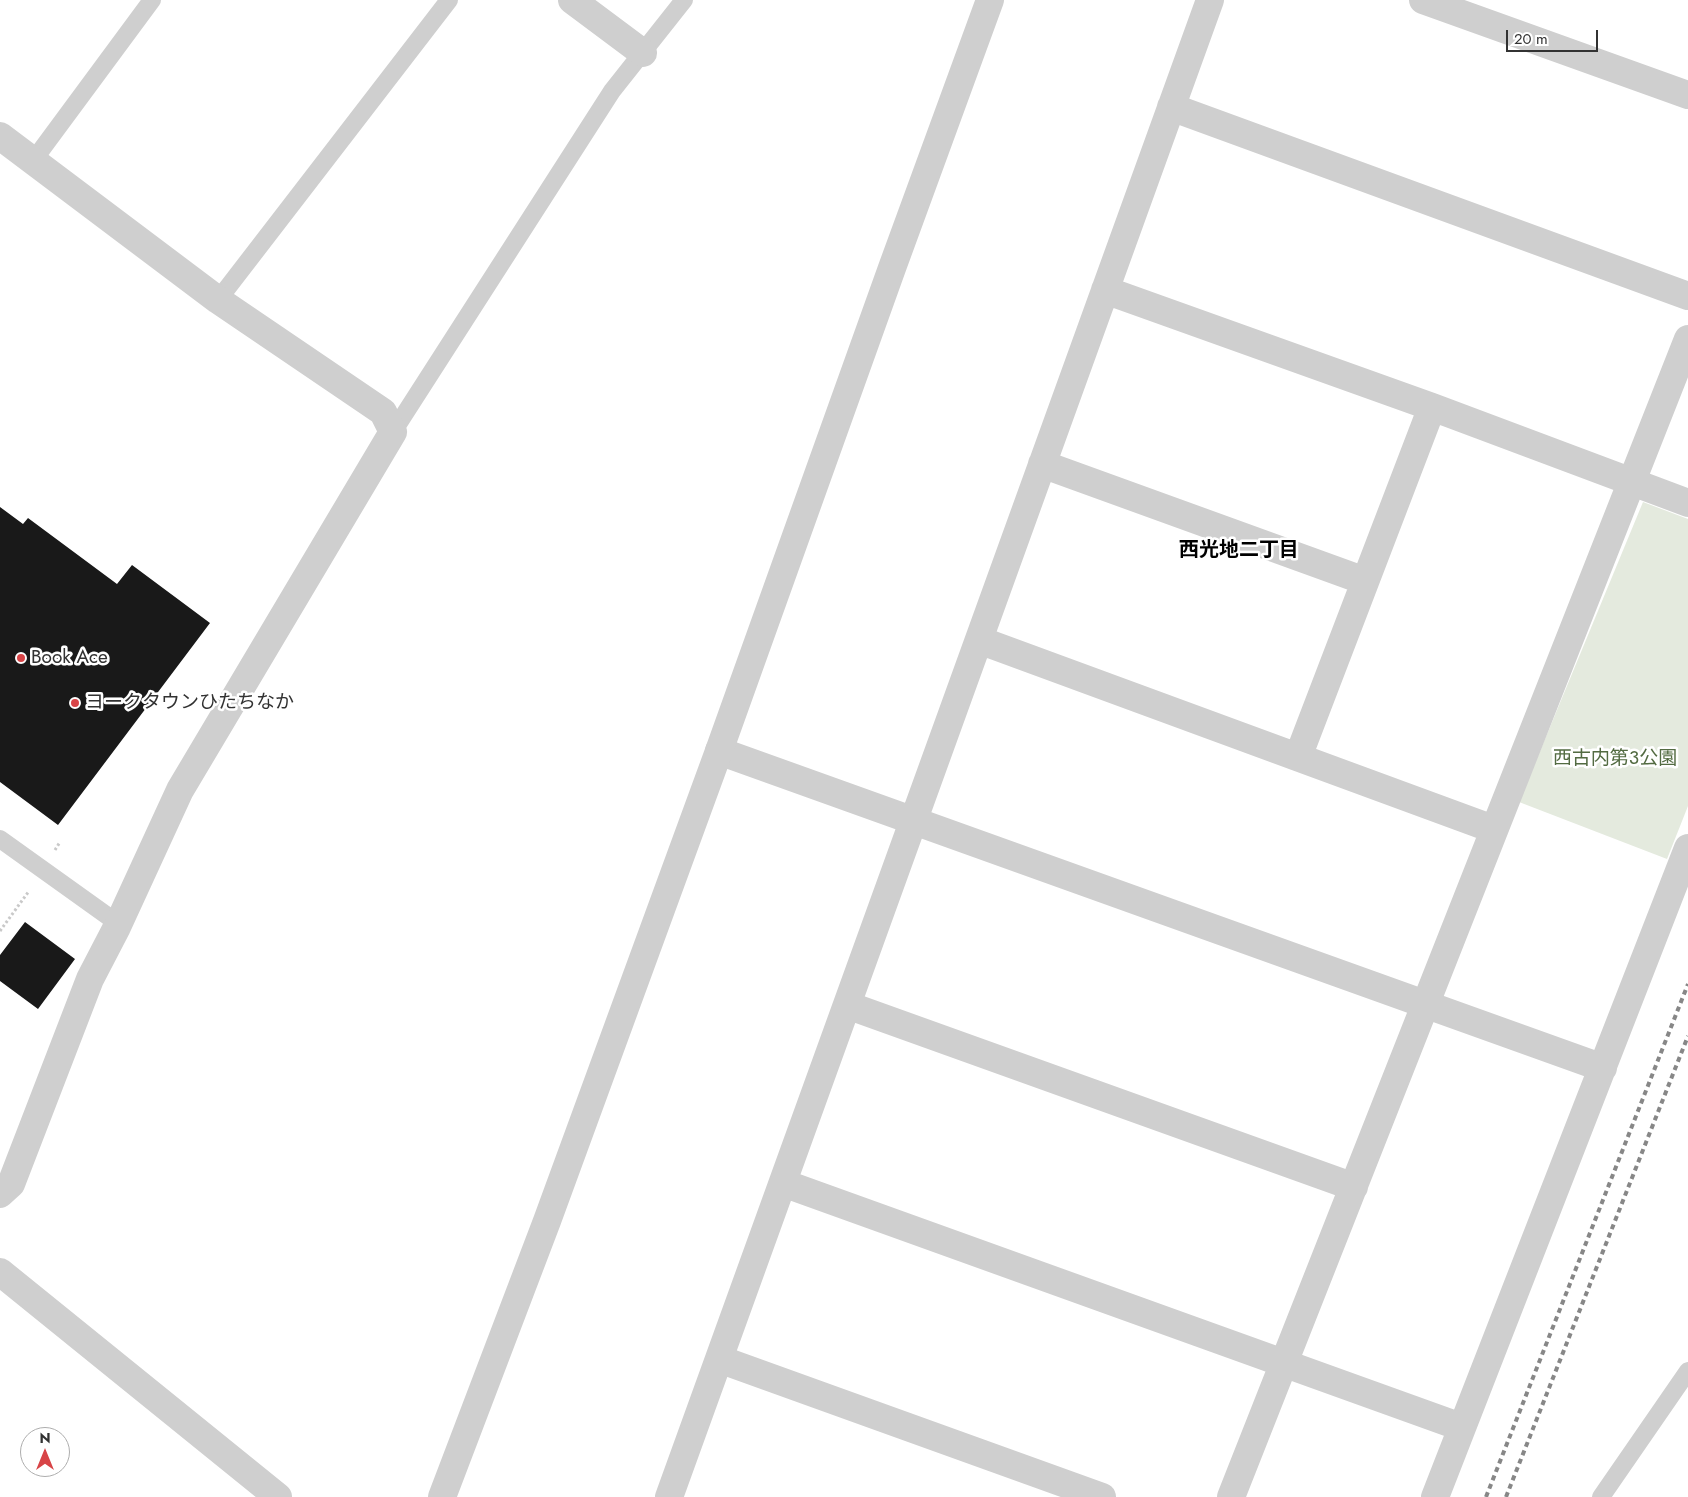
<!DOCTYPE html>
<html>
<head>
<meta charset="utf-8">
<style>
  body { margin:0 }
  #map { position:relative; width:1688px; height:1497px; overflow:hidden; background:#fff; font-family:Jost,sans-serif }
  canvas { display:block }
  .north { position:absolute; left:20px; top:1427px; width:50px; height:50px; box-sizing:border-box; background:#fff; border:1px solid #adadad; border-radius:50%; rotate:0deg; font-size:14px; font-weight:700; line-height:20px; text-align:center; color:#323232 }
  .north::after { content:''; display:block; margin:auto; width:18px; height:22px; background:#d84447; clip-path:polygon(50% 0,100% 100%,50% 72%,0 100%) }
  .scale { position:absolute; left:1506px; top:30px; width:92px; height:22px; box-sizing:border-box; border:2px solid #323232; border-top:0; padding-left:6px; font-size:15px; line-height:18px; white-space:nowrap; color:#323232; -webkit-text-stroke:4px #fff; paint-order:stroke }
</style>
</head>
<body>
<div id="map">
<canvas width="1688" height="1497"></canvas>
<div class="north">N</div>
<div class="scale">20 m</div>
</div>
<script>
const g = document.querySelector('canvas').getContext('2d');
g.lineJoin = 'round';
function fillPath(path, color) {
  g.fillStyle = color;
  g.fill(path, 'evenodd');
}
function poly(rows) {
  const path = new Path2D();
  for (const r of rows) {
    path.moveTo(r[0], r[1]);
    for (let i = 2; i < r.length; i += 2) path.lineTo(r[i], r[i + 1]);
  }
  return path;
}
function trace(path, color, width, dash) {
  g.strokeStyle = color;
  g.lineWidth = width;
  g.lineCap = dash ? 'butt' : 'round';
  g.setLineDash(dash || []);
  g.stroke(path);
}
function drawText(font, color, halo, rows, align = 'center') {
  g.font = font + ' Jost,"Noto Sans JP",sans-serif';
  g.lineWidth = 5;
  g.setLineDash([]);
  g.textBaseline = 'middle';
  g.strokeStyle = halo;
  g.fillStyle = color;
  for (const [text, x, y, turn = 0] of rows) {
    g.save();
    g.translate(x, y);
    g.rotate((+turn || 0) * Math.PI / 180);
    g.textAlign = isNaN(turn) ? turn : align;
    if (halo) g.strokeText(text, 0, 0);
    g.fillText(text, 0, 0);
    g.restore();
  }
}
const green = poly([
  [1643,502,1688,519,1688,806,1667,859,1519,802]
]);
const building = poly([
  [0,507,23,524,28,518,117,584,132,565,210,623,58,825,0,782],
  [25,922,75,959,38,1009,0,981,0,955]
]);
const path = poly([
  [55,850,60,842],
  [0,931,29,891]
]);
const service = poly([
  [33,161,152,0],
  [218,300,449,0],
  [393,432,612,91,684,0],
  [0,839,109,917,117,927],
  [1601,1497,1688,1371]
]);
const minor = poly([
  [572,0,643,53],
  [1423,0,1688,95],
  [1171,107,1688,296],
  [0,136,218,300,383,412,393,432,180,790,117,927,90,979,11,1184,0,1194],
  [1105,290,1432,407,1688,503],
  [1042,464,1365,581],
  [979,640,1493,829],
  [719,751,1603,1068],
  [1298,757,1432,407],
  [847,1005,1354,1187],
  [783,1183,1461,1427],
  [719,1359,1102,1497],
  [669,1497,1210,0],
  [1231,1497,1688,339],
  [1435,1497,1688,848]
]);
const tertiary = poly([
  [0,1272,278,1497],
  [442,1497,547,1221,719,751,892,268,990,0]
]);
const rail = poly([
  [1486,1497,1688,984],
  [1506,1497,1688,1036]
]);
const markers = [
  [21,658,5,"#d84447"],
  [75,703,5,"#d84447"]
];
const poiNames = [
  ["Book Ace",31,658],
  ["ヨークタウンひたちなか",85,703]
];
const parkNames = [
  ["西古内第3公園",1615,759]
];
const neighbourhoodNames = [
  ["西光地二丁目",1239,551]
];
fillPath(green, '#e4eade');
fillPath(building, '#191919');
trace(path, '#c9c9c9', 3, [2.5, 2.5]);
trace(service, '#cfcfcf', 18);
trace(minor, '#cfcfcf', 28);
trace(tertiary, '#cfcfcf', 28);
trace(rail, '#878787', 4, [5, 4]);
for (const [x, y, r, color] of markers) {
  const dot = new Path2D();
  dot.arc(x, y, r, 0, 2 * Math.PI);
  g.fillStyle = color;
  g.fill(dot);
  trace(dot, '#fff', 2);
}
drawText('19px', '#323232', '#fff', poiNames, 'left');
drawText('19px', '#536b42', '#fff', parkNames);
drawText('bold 20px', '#000', '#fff', neighbourhoodNames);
</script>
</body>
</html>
